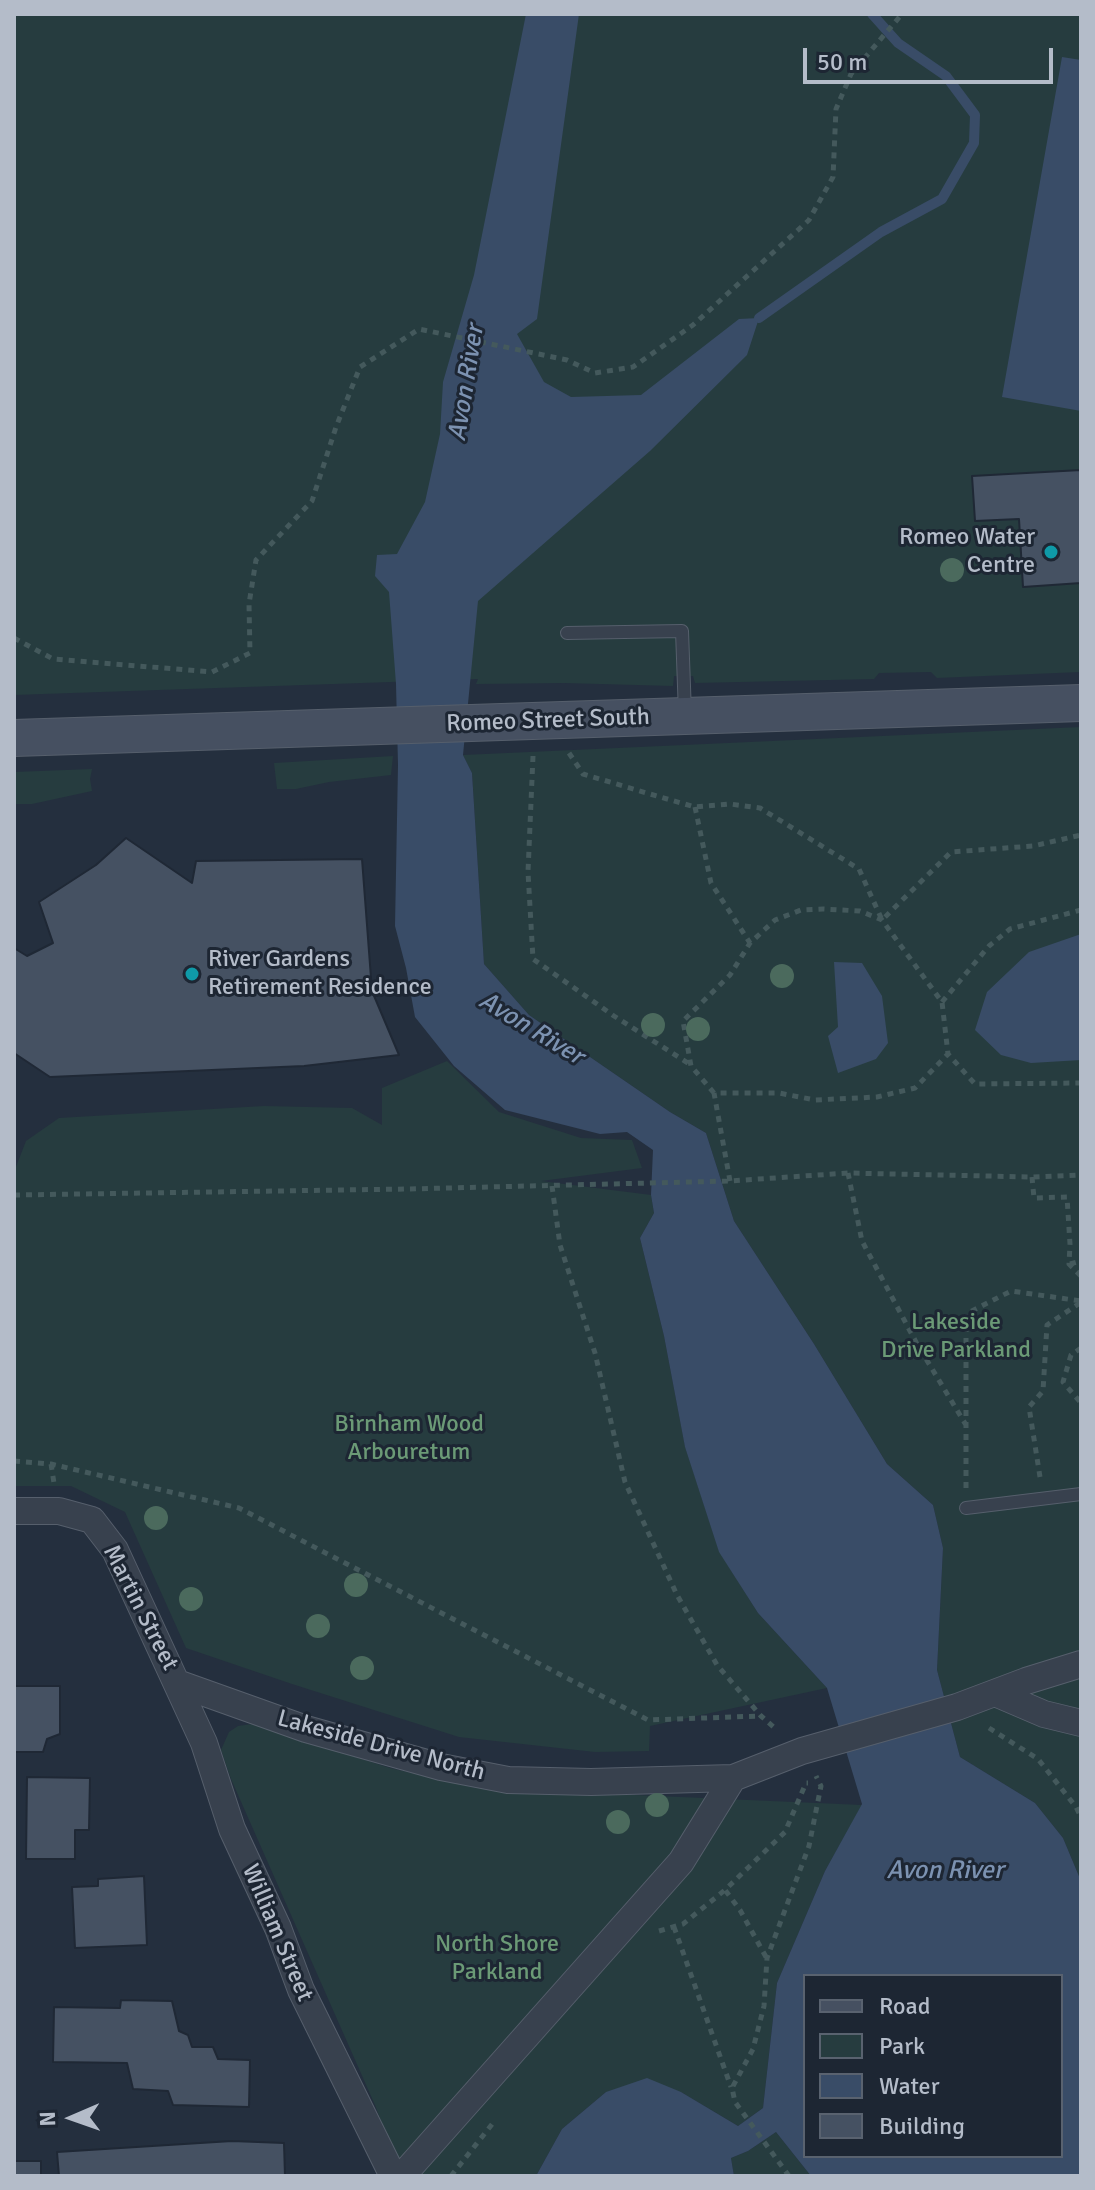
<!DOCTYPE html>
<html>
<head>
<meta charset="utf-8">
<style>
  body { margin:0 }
  #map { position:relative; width:1095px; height:2190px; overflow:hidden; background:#242f3e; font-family:Signika,sans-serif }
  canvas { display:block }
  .frame { position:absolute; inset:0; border:16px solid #b4bcc9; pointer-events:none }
  .legend { position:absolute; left:803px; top:1974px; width:260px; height:184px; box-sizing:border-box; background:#1d2633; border:2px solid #59626f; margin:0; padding:10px 14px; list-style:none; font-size:24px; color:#b4bcc9 }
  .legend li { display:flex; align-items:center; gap:16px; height:40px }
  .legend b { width:40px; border:2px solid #59626f }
  .north { position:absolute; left:32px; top:2078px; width:80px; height:80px; -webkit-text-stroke:6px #1d2633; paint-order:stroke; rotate:268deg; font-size:22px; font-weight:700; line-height:32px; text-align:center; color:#b4bcc9 }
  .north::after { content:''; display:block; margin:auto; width:28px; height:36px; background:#b4bcc9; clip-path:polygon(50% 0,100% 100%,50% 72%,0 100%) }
  .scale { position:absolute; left:803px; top:48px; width:250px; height:36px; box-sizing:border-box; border:4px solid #b4bcc9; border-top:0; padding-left:10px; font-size:24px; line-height:28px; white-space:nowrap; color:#b4bcc9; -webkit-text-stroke:6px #1d2633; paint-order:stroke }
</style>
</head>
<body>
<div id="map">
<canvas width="1095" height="2190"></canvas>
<div class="frame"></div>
<ul class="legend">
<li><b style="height:10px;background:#465061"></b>Road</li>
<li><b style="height:22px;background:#263c3f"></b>Park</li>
<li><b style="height:22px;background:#394c67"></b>Water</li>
<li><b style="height:22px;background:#455162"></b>Building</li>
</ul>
<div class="north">N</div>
<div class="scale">50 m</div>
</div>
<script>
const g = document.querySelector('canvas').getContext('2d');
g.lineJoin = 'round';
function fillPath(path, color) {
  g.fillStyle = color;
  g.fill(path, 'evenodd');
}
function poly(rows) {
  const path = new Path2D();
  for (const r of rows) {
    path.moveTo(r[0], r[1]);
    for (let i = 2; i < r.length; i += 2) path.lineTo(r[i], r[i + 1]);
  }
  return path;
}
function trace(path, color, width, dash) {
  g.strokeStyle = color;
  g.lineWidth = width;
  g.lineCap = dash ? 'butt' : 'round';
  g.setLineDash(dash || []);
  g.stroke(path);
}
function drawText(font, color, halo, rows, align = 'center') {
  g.font = font + ' Signika,sans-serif';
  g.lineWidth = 6;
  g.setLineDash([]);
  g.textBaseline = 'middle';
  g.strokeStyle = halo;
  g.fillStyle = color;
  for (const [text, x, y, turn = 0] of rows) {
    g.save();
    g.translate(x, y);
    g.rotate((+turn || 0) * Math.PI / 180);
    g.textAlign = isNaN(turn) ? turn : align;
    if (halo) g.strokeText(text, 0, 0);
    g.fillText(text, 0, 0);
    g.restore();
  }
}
const green = poly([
  [14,14,1081,14,1081,672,937,678,931,672,879,673,874,679,695,683,693,676,674,676,673,686,564,683,476,684,478,679,14,695],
  [1081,727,1081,1881,1063,1838,1035,1803,960,1757,937,1670,943,1548,933,1505,887,1464,814,1344,734,1221,706,1133,670,1112,529,1015,484,964,472,773,463,755],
  [393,756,391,775,329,782,296,789,277,789,274,763],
  [92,769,90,779,92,791,32,804,14,804,14,772],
  [447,1061,499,1112,581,1138,632,1140,642,1168,541,1181,651,1195,654,1213,640,1238,664,1336,685,1446,719,1551,758,1613,827,1688,650,1726,649,1751,595,1752,459,1737,292,1684,186,1648,125,1512,71,1486,14,1486,14,1172,26,1141,59,1118,264,1106,352,1108,382,1125,382,1088],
  [252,1724,390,1768,476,1788,862,1805,825,1871,777,1983,763,2108,738,2126,681,2092,606,2092,562,2129,536,2176,402,2176,375,2105,231,1779,221,1750,229,1732,238,1726],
  [776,2132,811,2176,734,2176,731,2158,748,2151]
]);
const water = poly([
  [526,14,579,14,537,319,517,334,544,382,571,397,641,395,739,319,759,318,747,355,650,451,478,601,463,755,472,773,484,964,529,1015,670,1112,706,1133,734,1221,814,1344,887,1464,933,1505,943,1548,937,1670,960,1757,1035,1803,1063,1838,1081,1881,1081,2176,811,2176,776,2132,748,2151,731,2158,734,2176,536,2176,562,2129,606,2092,647,2078,681,2092,738,2126,763,2108,777,1983,825,1871,862,1804,827,1688,758,1613,719,1552,685,1447,664,1336,640,1238,654,1213,651,1195,653,1150,627,1132,600,1134,505,1110,454,1066,415,1017,406,968,395,926,398,765,396,684,389,592,375,576,377,555,397,554,425,502,440,434,443,382,474,275],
  [805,1976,1061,1976,1061,2156,805,2156],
  [1062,57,1081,60,1081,411,1002,397],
  [1081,934,1081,1060,1031,1063,1001,1055,975,1030,987,992,1029,952],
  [834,962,862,963,882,996,888,1043,876,1059,838,1073,828,1036,838,1027]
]);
const stream = poly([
  [759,318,881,232,942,199,974,143,975,115,946,76,898,43,872,14]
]);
const building = poly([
  [1081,470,1081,583,1023,587,1019,519,975,521,972,476,1081,470],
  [126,838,192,883,196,861,362,859,372,991,399,1055,304,1066,50,1077,14,1053,14,948,27,956,53,943,39,902,96,865,126,838],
  [14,1686,60,1686,60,1734,47,1739,43,1752,14,1752,14,1686],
  [27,1777,90,1778,89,1830,75,1830,75,1859,26,1859,27,1777],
  [144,1876,147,1945,75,1948,72,1887,98,1886,98,1879,144,1876],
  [121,2000,172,2001,179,2031,188,2035,192,2047,213,2047,218,2059,250,2060,249,2107,173,2105,168,2091,133,2089,127,2063,53,2062,54,2007,120,2008,121,2000],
  [232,2141,284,2143,285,2176,59,2176,57,2152,232,2141],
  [14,2161,41,2161,41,2176,14,2176,14,2161]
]);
const path = poly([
  [14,638,53,659,212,672,250,653,249,604,256,560,312,501,336,427,360,367,419,329,567,360,595,373,633,367,693,325,809,220,833,177,836,109,851,74,902,14],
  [569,753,583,774,650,794,695,807,730,804,760,808,859,869,882,920,951,852,1033,846,1081,835],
  [533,756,528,872,533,959,614,1016,691,1065],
  [695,807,711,883,750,943],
  [942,1002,989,946,1010,929,1081,910],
  [714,1093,691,1066,683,1021,730,975,750,943,775,920,801,910,823,909,860,911,882,920,942,1002,948,1054,975,1084,1081,1083],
  [848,1173,862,1241,917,1344,966,1425],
  [1032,1177,1034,1198,1067,1197,1070,1244,1069,1264,1081,1276],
  [730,1181,714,1093,779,1093,815,1100,877,1097,915,1088,948,1054],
  [552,1186,560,1245,595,1353,625,1482,677,1595,717,1665,761,1716,777,1730],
  [14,1195,407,1189,730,1181,848,1173,1032,1177,1081,1175],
  [1070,1264,1081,1261],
  [1081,1348,1071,1355,1063,1382,1081,1403],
  [14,1461,51,1464,239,1508,648,1720,760,1716],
  [51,1464,54,1483],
  [1040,1477,1029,1407,1043,1391,1047,1325,1080,1303],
  [966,1488,966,1314,1011,1291,1081,1301],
  [989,1728,1038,1759,1076,1807,1081,1817],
  [674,1927,731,2087],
  [659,1931,683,1924,725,1890],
  [766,1957,740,1910,725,1890,785,1832,806,1783,808,1783],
  [451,2176,493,2123],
  [789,2176,735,2102,732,2088,753,2049,764,2006,767,1958,809,1846,821,1786,816,1776]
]);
const lane = poly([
  [567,633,682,631,685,714],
  [966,1508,1081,1494]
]);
const street = poly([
  [14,1511,59,1511,92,1520,115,1550,204,1743,232,1829,278,1928,301,1990,393,2176],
  [177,1683,306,1729,441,1767,508,1780,591,1782,733,1778,802,1751,957,1707,1026,1681,1081,1664],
  [995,1693,1044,1714,1081,1723],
  [402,2176,681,1862,733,1778]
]);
const secondary = poly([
  [14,738,1081,703]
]);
const trees = [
  [952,570],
  [782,976],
  [653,1025],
  [698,1029],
  [156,1518],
  [356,1585],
  [191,1599],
  [318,1626],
  [362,1668],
  [657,1805],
  [618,1822]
];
const markers = [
  [1051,552,8,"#0f9aa8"],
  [192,974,8,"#0f9aa8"]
];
const poiNames = [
  ["Romeo Water",1035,538],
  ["Centre",1035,566],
  ["River Gardens",208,960,"left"],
  ["Retirement Residence",208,988,"left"]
];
const streetNames = [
  ["Romeo Street South",548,721,-2],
  ["Martin Street",140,1608,63],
  ["Lakeside Drive North",381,1746,15],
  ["William Street",277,1933,67]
];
const parkNames = [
  ["Lakeside",956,1323],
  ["Drive Parkland",956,1351],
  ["Birnham Wood",409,1425],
  ["Arbouretum",409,1453],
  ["North Shore",497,1945],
  ["Parkland",497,1973]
];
const waterNames = [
  ["Avon River",467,383,-81],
  ["Avon River",531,1029,31],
  ["Avon River",945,1871]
];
fillPath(green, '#263c3f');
fillPath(water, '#394c67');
trace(stream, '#394c67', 10);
fillPath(building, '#455162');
trace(building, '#1f2835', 2);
trace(lane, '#565f6c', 14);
trace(street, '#565f6c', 28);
trace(secondary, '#565f6c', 38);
trace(path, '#44595c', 5, [6, 6]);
trace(lane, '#38414e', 12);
trace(street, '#38414e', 26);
trace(secondary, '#465061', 36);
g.fillStyle = '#4b6a5d';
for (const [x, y] of trees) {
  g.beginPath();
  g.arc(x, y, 12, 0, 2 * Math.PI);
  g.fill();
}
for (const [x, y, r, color] of markers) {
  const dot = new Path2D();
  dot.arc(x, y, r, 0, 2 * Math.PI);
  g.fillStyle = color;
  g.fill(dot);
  trace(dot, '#1d2633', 3);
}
drawText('24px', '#b4bcc9', '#1d2633', poiNames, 'right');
drawText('24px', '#b4bcc9', '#1d2633', streetNames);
drawText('24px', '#6b9a76', '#1d2633', parkNames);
drawText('italic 26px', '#7c92b1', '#1d2633', waterNames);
</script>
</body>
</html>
